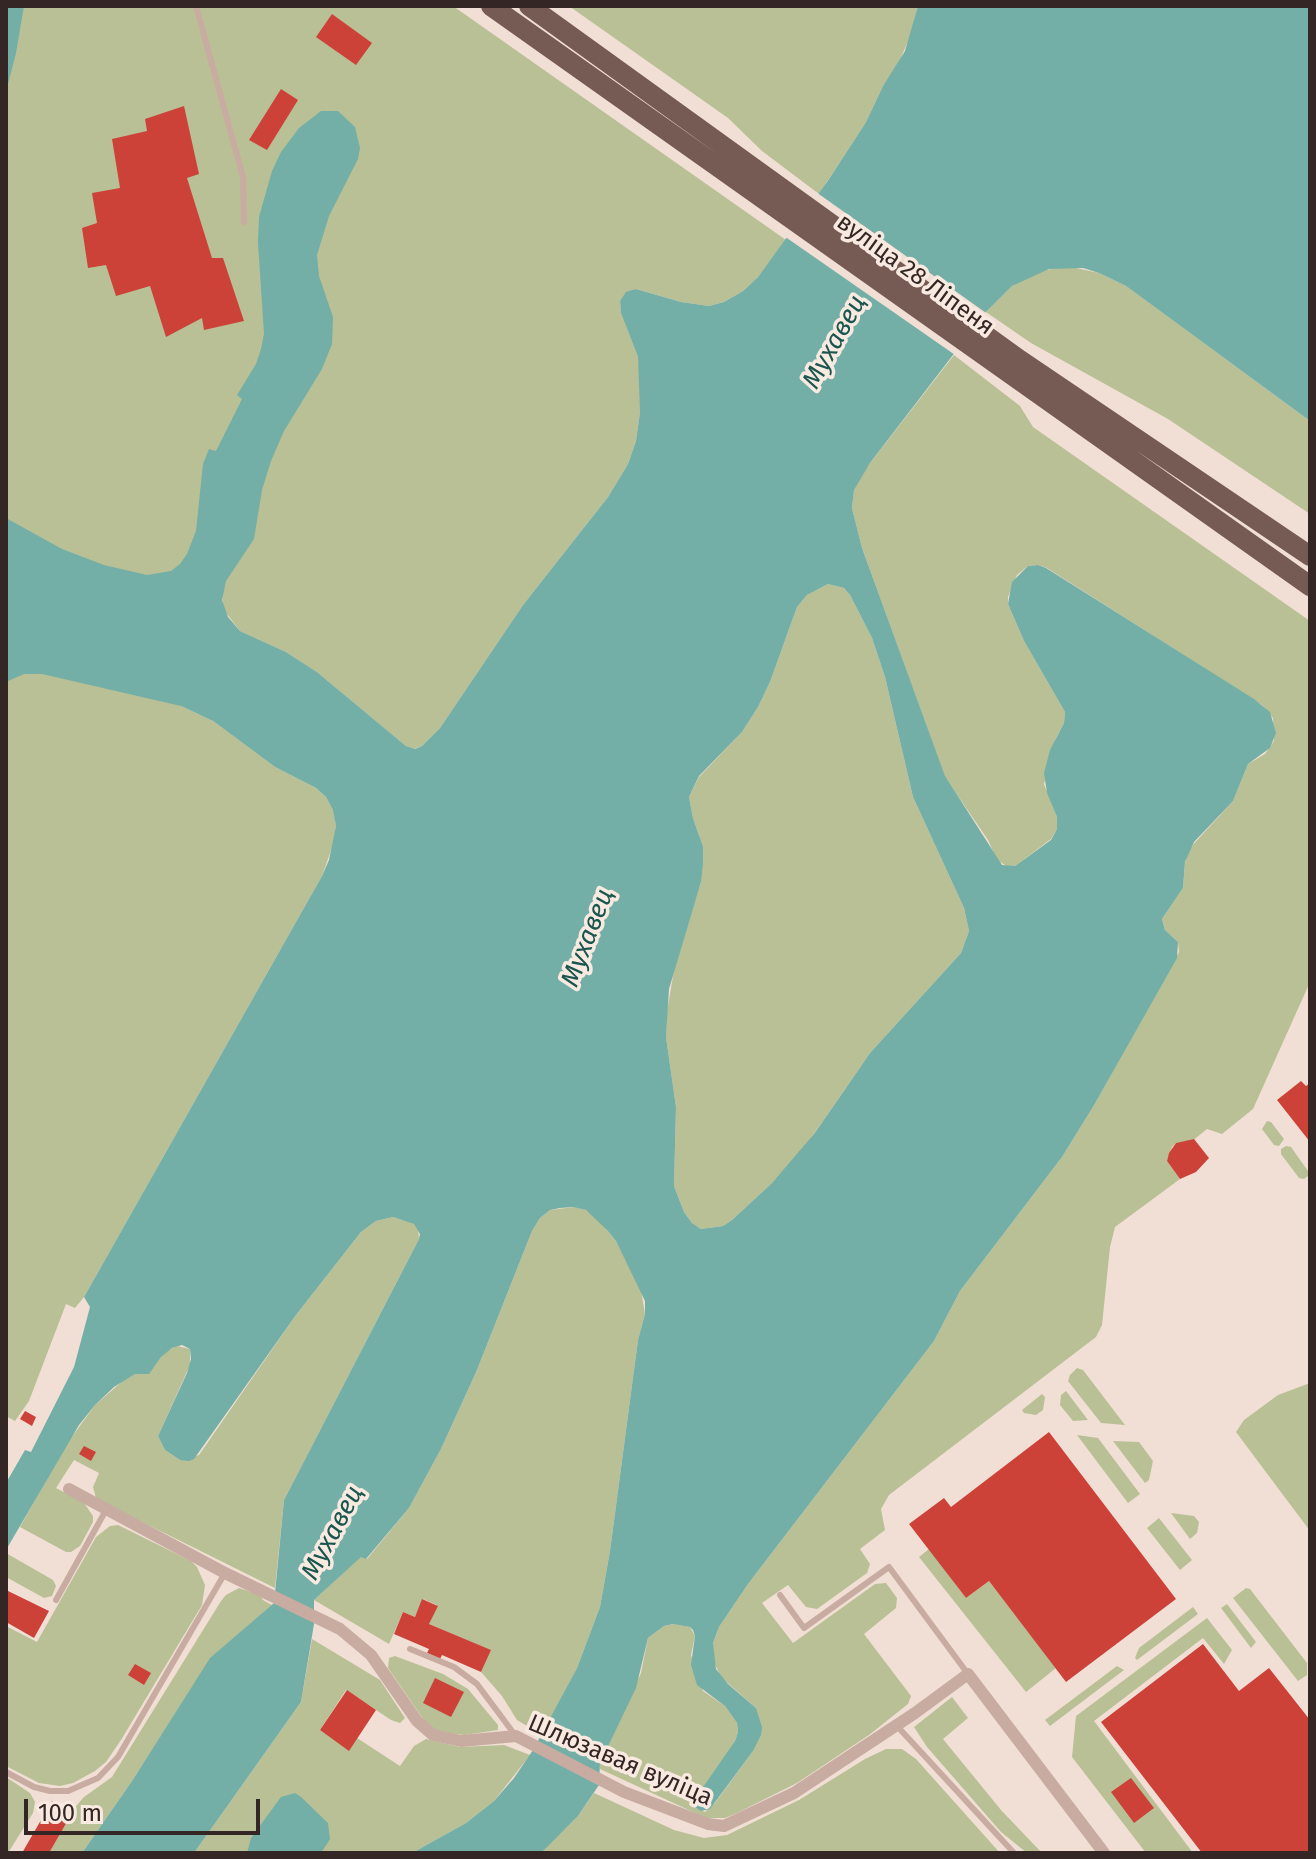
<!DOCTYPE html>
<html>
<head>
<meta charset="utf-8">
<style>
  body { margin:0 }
  #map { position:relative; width:1316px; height:1859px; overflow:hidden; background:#f1dfd5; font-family:"Fira Sans",sans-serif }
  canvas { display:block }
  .frame { position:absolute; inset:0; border:8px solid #332624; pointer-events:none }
  .scale { position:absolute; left:24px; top:1799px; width:236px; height:36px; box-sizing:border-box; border:4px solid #332624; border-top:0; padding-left:10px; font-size:24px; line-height:28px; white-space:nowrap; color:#332624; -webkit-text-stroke:6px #f9eae1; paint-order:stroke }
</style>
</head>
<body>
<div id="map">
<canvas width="1316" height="1859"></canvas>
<div class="frame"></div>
<div class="scale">100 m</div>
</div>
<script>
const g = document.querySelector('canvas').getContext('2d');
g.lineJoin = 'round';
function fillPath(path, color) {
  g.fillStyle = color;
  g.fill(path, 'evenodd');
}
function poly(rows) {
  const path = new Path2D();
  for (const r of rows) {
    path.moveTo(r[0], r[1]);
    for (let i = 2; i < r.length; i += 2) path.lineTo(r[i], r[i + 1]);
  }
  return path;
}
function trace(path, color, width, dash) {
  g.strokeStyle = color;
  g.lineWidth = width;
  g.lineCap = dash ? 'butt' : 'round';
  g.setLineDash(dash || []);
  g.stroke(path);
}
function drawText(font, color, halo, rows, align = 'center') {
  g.font = font + ' "Fira Sans",sans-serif';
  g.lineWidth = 7;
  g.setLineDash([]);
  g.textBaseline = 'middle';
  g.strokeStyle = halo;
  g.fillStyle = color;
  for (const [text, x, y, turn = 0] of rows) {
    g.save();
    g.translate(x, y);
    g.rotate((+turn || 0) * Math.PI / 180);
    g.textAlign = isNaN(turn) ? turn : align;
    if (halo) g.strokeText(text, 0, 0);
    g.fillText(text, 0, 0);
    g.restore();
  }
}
const green = poly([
  [6,6,453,6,786,240,758,277,743,291,724,302,709,306,681,302,636,289,620,301,621,312,638,357,640,374,640,412,636,441,628,464,608,497,523,605,440,728,422,746,414,749,406,746,317,672,286,652,240,631,223,609,222,594,181,706,213,721,275,767,316,788,326,797,334,811,336,826,334,842,322,876,84,1297,75,1308,66,1304,29,1401,15,1421,6,1416],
  [569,6,918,6,910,37,898,64,883,86,866,122,819,194,762,151,728,118],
  [1067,266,1099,273,1126,286,1310,421,1310,514,1168,419,1031,343,986,312,1012,286,1036,272],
  [954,355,1020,406,1033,427,1310,621,1310,982,1253,1109,1222,1134,1207,1129,1191,1142,1176,1143,1172,1147,1167,1161,1180,1179,1115,1227,1110,1247,1102,1325,1096,1337,889,1495,881,1509,885,1530,860,1549,870,1564,867,1573,817,1609,806,1607,788,1585,762,1603,793,1643,875,1584,886,1583,897,1598,896,1608,864,1634,908,1692,911,1696,908,1704,869,1735,797,1783,737,1813,725,1818,706,1818,600,1769,600,1763,641,1673,648,1638,664,1626,674,1624,690,1627,695,1636,691,1655,703,1691,725,1706,737,1723,738,1732,735,1741,696,1808,705,1812,715,1803,753,1751,756,1708,721,1677,713,1660,713,1643,719,1627,748,1584,934,1341,960,1291,1062,1157,1093,1107,1179,952,1178,942,1165,930,1162,919,1183,888,1185,863,1190,848,1233,801,1248,764,1265,754,1274,741,1273,718,1262,705,1047,568,1038,565,1028,566,1017,575,1008,597,1008,604,1024,641,1065,712,1064,723,1056,738,1044,784,1057,817,1057,829,1051,839,1015,866,1008,867,997,860,988,840,945,777,862,548,852,508,854,490,860,476],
  [828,584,844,588,850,595,872,638,885,677,913,797,964,908,969,931,961,953,870,1053,804,1148,772,1183,732,1220,723,1226,701,1229,692,1223,684,1212,674,1186,676,1107,666,1037,667,1012,675,964,701,882,699,835,693,818,689,797,699,777,742,732,758,707,770,682,797,607,807,595],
  [1267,1121,1271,1122,1284,1139,1279,1146,1274,1145,1262,1129],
  [1286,1146,1291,1147,1308,1171,1308,1176,1304,1179,1299,1178,1281,1154,1281,1149],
  [574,1207,586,1210,598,1219,616,1241,641,1290,645,1314,638,1340,610,1551,600,1607,577,1668,542,1735,517,1720,502,1696,481,1672,490,1650,429,1624,437,1605,423,1599,415,1617,403,1612,389,1644,314,1600,361,1556,367,1559,409,1508,441,1449,477,1370,532,1231,540,1218,550,1210],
  [393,1217,415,1224,418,1228,419,1239,284,1500,275,1588,102,1502,96,1498,93,1487,99,1473,74,1460,56,1488,84,1503,93,1516,93,1522,80,1546,71,1552,66,1552,20,1527,66,1445,95,1405,124,1380,156,1362,166,1351,177,1346,190,1349,190,1365,158,1436,165,1450,180,1460,199,1455,296,1315,361,1232,376,1221],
  [1077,1368,1083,1370,1125,1425,1101,1423,1068,1381,1070,1375],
  [1310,1383,1310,1531,1236,1432,1244,1420,1278,1395],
  [1066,1391,1088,1420,1073,1421,1060,1405,1061,1395],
  [1042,1394,1045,1397,1043,1410,1036,1415,1024,1413,1022,1410],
  [1077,1435,1098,1438,1140,1494,1128,1503],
  [1113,1441,1139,1442,1153,1461,1149,1480,1145,1483],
  [1171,1513,1194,1516,1199,1522,1197,1533,1190,1539],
  [1159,1518,1192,1560,1180,1570,1147,1528],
  [118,1525,191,1561,197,1567,205,1585,202,1605,121,1740,106,1762,95,1771,73,1783,60,1786,39,1783,6,1766,6,1626,37,1642,96,1537,110,1526],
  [929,1549,966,1598,989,1581,1056,1668,1026,1692,919,1557],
  [6,1553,53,1580,56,1586,52,1596,44,1598,6,1577],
  [239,1588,260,1595,263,1600,272,1605,210,1659,132,1781,82,1853,49,1853,71,1812,84,1797,112,1777,221,1601,226,1595],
  [1246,1588,1250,1589,1307,1663,1307,1675,1298,1681,1233,1598],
  [1227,1604,1256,1642,1251,1648,1221,1608],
  [1193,1607,1198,1614,1137,1660,1135,1658,1139,1648],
  [1207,1618,1232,1650,1224,1664,1203,1638,1094,1721,1193,1853,1146,1853,1072,1757,1076,1716],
  [312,1639,380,1680,405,1718,400,1723,391,1720,346,1690,320,1730,357,1738,400,1766,414,1746,426,1739,460,1747,504,1745,530,1755,494,1801,466,1823,412,1853,194,1853,301,1702],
  [395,1656,443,1674,468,1689,498,1725,498,1730,464,1735,439,1732,426,1723,388,1668,389,1658],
  [1117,1666,1124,1670,1050,1726,1045,1720],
  [952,1697,968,1718,943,1739,1001,1810,1042,1853,1027,1853,1001,1832,927,1747,914,1727],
  [886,1749,902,1749,916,1759,1000,1853,540,1853,578,1816,594,1793,674,1830,704,1838,727,1835,799,1800,865,1759],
  [6,1777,30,1793,35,1802,33,1813,8,1853,6,1853]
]);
const water = poly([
  [6,6,24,6,16,53,6,92],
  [918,6,1310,6,1310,421,1126,286,1099,273,1083,268,1049,269,1012,286,986,312,870,463,854,490,852,508,862,548,945,776,1002,865,1015,866,1051,840,1057,829,1057,817,1047,793,1044,773,1050,750,1064,723,1065,712,1024,641,1008,604,1012,582,1028,566,1038,565,1046,568,1254,699,1270,712,1276,733,1270,748,1248,764,1233,801,1194,842,1185,862,1183,888,1162,919,1165,930,1178,942,1177,958,1093,1107,1062,1157,960,1291,934,1341,748,1584,719,1627,713,1643,716,1669,728,1684,756,1708,762,1727,761,1735,753,1751,710,1809,701,1811,696,1808,697,1796,735,1741,738,1732,737,1723,725,1706,697,1685,691,1665,695,1636,693,1630,690,1627,673,1624,664,1626,648,1638,636,1688,600,1763,599,1785,578,1816,544,1850,540,1853,412,1853,466,1823,494,1801,514,1778,533,1750,577,1668,600,1607,610,1551,638,1340,645,1314,645,1301,616,1241,607,1230,586,1210,573,1207,560,1208,550,1210,540,1218,532,1231,477,1370,441,1449,409,1508,366,1559,361,1557,314,1600,314,1624,301,1702,194,1853,82,1853,132,1781,210,1658,274,1603,284,1500,419,1239,420,1234,414,1224,393,1217,376,1221,361,1232,296,1315,194,1459,189,1461,180,1460,165,1450,158,1436,187,1373,191,1359,190,1349,182,1345,172,1348,161,1357,149,1374,135,1374,114,1387,95,1405,79,1425,6,1550,6,1483,25,1450,31,1452,74,1367,90,1307,84,1297,322,876,329,860,336,826,333,810,326,797,316,788,275,767,213,721,181,706,42,674,24,674,6,682,6,518,62,549,104,565,147,575,171,571,180,564,187,554,196,531,203,464,209,449,216,451,242,399,237,395,256,364,261,349,264,334,258,243,259,217,272,171,281,152,299,128,321,111,338,111,355,127,360,148,358,159,329,216,317,255,319,276,333,317,332,344,322,369,284,431,271,461,262,490,254,539,226,581,222,600,228,617,240,631,286,652,317,672,406,746,415,749,422,746,440,728,523,605,608,497,628,464,636,441,640,412,638,357,621,313,620,301,626,292,636,289,681,302,709,306,724,302,743,291,758,277,827,182,866,122,883,86,905,51],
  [828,584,844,588,850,595,872,638,885,677,913,797,964,908,969,931,961,953,870,1053,814,1134,772,1183,732,1220,723,1226,701,1229,692,1223,684,1212,674,1186,676,1107,666,1037,669,989,701,882,703,863,703,847,693,818,689,797,699,776,742,732,758,707,770,682,797,607,807,595],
  [295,1793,301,1797,328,1823,330,1839,323,1850,320,1853,247,1853,251,1838,281,1797]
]);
const pier = poly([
  [816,192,989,315,958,357,784,236]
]);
const building = poly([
  [332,14,372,43,356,65,316,37],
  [281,89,298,100,267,150,249,140],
  [184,106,199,174,187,178,212,258,223,258,244,321,204,330,202,318,166,337,150,286,116,296,106,265,88,268,82,228,97,223,92,193,120,188,112,139,147,131,145,119],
  [1301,1081,1306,1086,1310,1083,1310,1142,1277,1100],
  [1194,1139,1209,1158,1196,1172,1180,1179,1167,1161,1169,1153,1176,1143],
  [25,1411,36,1417,32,1426,20,1419],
  [1049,1432,1176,1599,1066,1682,989,1581,966,1598,909,1524,944,1498,951,1507],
  [84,1446,96,1452,91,1461,79,1454],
  [6,1590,49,1611,34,1638,6,1622],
  [422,1599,438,1606,429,1624,491,1650,481,1672,442,1655,440,1659,427,1653,429,1649,394,1634,403,1612,415,1617],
  [1203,1644,1239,1691,1269,1668,1310,1720,1310,1853,1202,1853,1101,1722],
  [135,1664,151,1673,144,1685,128,1675],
  [435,1678,464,1692,451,1717,423,1703],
  [347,1690,376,1710,349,1751,320,1730],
  [1131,1778,1154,1808,1134,1823,1111,1792],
  [52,1801,72,1813,49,1853,22,1853]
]);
const lane = poly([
  [196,6,243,177,244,222],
  [780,1595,804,1628,889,1567,968,1674],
  [56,1600,106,1510],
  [410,1649,454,1667,477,1684,515,1735],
  [897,1726,1014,1853],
  [6,1772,34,1787,50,1791,68,1791,98,1778,118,1757,225,1573]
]);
const street = poly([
  [69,1489,225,1573,340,1629,371,1655,417,1721,433,1735,461,1741,516,1736,624,1792,708,1824,724,1826,794,1793,915,1713,968,1674,1104,1853]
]);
const primary = poly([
  [491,6,1310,586],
  [529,6,1020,360,1310,556]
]);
const streetNames = [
  ["вуліца 28 Ліпеня",915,275,36],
  ["Шлюзавая вуліца",620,1761,23]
];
const waterNames = [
  ["Мухавец",835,342,-61],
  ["Мухавец",588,938,-69],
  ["Мухавец",333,1533,-62]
];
fillPath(green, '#b9c095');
fillPath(water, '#73afa7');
fillPath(pier, '#f1dfd5');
fillPath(building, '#cc4239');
trace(lane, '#c9aca1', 6);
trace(street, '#c9aca1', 12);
trace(primary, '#765a54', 20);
drawText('24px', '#332624', '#f9eae1', streetNames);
drawText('italic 26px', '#18564f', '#f9eae1', waterNames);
</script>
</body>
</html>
